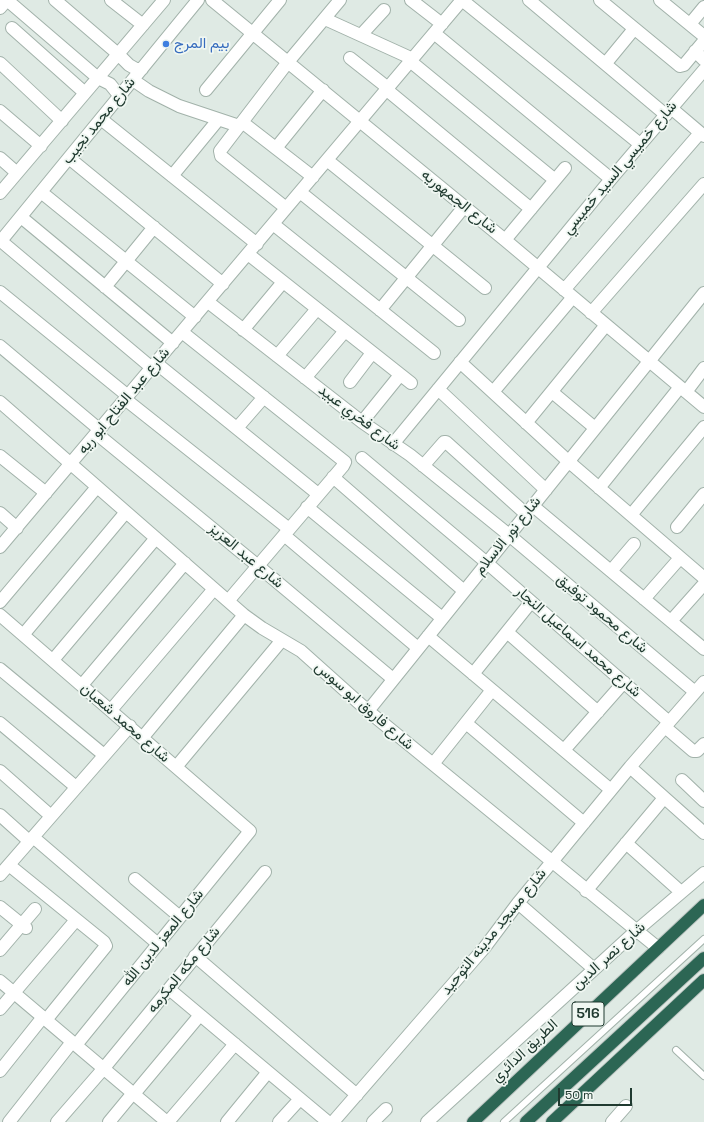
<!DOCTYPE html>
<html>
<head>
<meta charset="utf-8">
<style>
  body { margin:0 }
  #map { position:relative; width:704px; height:1122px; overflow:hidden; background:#dfeae4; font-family:"Space Grotesk",sans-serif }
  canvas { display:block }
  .scale { position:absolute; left:558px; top:1088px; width:74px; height:18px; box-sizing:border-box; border:2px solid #203a30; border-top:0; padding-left:5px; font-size:12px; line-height:14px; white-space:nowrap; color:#203a30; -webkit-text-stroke:3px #f0f7f2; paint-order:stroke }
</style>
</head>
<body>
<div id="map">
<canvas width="704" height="1122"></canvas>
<div class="scale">50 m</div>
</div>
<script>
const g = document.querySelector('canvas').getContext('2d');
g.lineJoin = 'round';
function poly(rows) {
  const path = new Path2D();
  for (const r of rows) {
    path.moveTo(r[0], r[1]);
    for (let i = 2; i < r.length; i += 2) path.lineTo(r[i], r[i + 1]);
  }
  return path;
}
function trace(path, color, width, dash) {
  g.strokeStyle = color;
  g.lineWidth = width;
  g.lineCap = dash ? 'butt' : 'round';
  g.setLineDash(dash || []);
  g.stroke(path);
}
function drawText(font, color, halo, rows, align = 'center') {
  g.font = font + ' "Space Grotesk",Vazirmatn,sans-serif';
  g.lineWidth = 3.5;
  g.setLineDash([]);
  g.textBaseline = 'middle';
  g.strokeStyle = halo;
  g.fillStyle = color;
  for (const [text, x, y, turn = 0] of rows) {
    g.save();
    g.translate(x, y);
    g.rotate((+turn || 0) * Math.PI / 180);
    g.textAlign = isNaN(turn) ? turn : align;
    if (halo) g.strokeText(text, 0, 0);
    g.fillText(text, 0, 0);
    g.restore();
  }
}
const lane = poly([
  [676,1050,704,1076],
  [504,1122,704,939]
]);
const street = poly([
  [55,0,118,54,129,65,136,69,142,69],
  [111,0,143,25],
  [212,0,505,240,704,407],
  [411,0,442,24],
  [462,0,640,144],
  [529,0,666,115],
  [600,0,680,66,684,65,704,41],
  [660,0,704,36],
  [0,8,7,0,98,78,110,84,118,94,118,98],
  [325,19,413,59],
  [690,24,704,7],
  [12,28,85,93],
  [434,33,611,179],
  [361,35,384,10],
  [695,51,704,60],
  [350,58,388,88],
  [410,61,555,180],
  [0,63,62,121],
  [606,63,634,29],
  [133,80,149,91,179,106,239,126],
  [206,90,280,0],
  [387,90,531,209],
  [671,108,704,136],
  [0,111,41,146],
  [101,119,257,244],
  [242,122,313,177],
  [276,148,323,90],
  [0,158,17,173],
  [69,158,223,284],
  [327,160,485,288],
  [172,176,218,120],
  [41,192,195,317],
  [300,192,459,320],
  [0,193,164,0],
  [286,208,221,156,220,151,288,62,340,0],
  [21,217,173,343],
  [273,224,434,353],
  [505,240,565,168],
  [1,241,152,368],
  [0,242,198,0],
  [248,254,411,383],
  [105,287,154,227],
  [564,290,700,133],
  [0,292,128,396],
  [208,302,362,422,410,455,509,535,695,692],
  [380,310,464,207],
  [591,313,704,184],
  [243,330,283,282],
  [182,332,345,462,343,466,228,601],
  [0,346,100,430],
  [277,356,317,309],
  [460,362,568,461,704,578],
  [156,363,318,494],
  [305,378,345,331],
  [350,382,372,353],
  [438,389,546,490],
  [493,392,573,297],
  [552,392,595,428],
  [686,392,704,368],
  [125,399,289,529],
  [0,402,244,615,262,628,301,651,368,711,658,948],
  [362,422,400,375],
  [526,423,606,325],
  [237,428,264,397],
  [97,434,258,566,393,679],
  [393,444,611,179,704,70],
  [0,456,46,493],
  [362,458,487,563,669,722],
  [423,466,444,442,446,442,526,514],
  [333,477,464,591],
  [599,488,680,387],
  [533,506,704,649],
  [307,507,442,618],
  [0,513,17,528],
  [631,515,704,427],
  [677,527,704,494],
  [284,535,418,648],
  [0,547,462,0],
  [611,571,634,544],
  [644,599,680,558],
  [0,602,97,487],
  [0,615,250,831,76,1045],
  [671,621,704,584],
  [507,632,598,712],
  [23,635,126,512],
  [428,636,611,790],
  [53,660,156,538],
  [0,669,104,755],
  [473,674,531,602],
  [82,685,185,563],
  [111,710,214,589],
  [368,711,704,293],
  [0,723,76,787],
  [466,723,584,823],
  [665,727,693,751,697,751,704,744],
  [143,737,244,615],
  [564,750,624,682],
  [433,764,492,690],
  [176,767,282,640],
  [630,767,704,833],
  [0,771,51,816],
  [682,780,704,801],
  [0,815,29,841],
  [33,837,158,944],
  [626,843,681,892],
  [9,865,104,942,106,946,46,1020],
  [0,875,130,726],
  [135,879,180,917],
  [586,891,664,798],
  [518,903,594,969],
  [0,907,26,928],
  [0,950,35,909],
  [195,956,357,1095],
  [0,981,167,1122],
  [169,989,328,1122],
  [0,1009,76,920],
  [0,1071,43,1017],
  [134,1094,200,1015],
  [9,1122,72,1042],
  [57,1122,104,1068,265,872],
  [109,1122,133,1093],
  [168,1122,235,1044],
  [227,1122,268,1072],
  [279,1122,300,1099],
  [333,1122,485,947,518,903,630,767,704,682],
  [373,1122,386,1109],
  [427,1122,636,931,704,873],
  [612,1122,626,1106]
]);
const highway = poly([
  [473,1122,704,905],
  [526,1122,704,958],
  [552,1122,704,980]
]);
const markers = [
  [166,44,4,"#3f7fe0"]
];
const shields = [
  [588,1014,32]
];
const shieldNames = [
  ["516",588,1014]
];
const shopNames = [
  ["بيم المرج",174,44]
];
const streetNames = [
  ["شارع محمد نجيب",99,121,-51],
  ["شارع خميسي السيد خميسي",620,168,-50],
  ["شارع الجمهوريه",459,202,39],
  ["شارع عبد الفتاح ابو ريه",124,401,-50],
  ["شارع فخري عبيد",359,418,37],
  ["شارع نور الاسلام",508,536,-51],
  ["شارع عبد العزيز",246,556,40],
  ["شارع محمود توفيق",602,614,40],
  ["شارع محمد اسماعيل النجار",578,642,41],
  ["شارع فاروق ابو سوس",364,706,41],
  ["شارع محمد شعبان",125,723,41],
  ["شارع مسجد مدينه التوحيد",494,932,-51],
  ["شارع المعز لدين الله",163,938,-51],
  ["شارع نصر الدين",609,956,-42],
  ["شارع مكه المكرمه",184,970,-51],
  ["الطريق الدائري",525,1051,-43]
];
trace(lane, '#a2b2aa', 8);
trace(street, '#a2b2aa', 14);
trace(highway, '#bcc4c1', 14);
trace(lane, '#fff', 6);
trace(street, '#fff', 12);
trace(highway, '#2c6654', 12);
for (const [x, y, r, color] of markers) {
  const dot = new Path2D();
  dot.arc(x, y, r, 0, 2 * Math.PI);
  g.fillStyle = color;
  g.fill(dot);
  trace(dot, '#f0f7f2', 1.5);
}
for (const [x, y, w] of shields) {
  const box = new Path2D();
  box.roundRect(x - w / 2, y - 12, w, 24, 3);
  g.fillStyle = '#f0f7f2';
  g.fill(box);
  trace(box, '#203a30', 1);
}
drawText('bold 14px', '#203a30', null, shieldNames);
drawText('15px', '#366cbe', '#f0f7f2', shopNames, 'left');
drawText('15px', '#203a30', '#f0f7f2', streetNames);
</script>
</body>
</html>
